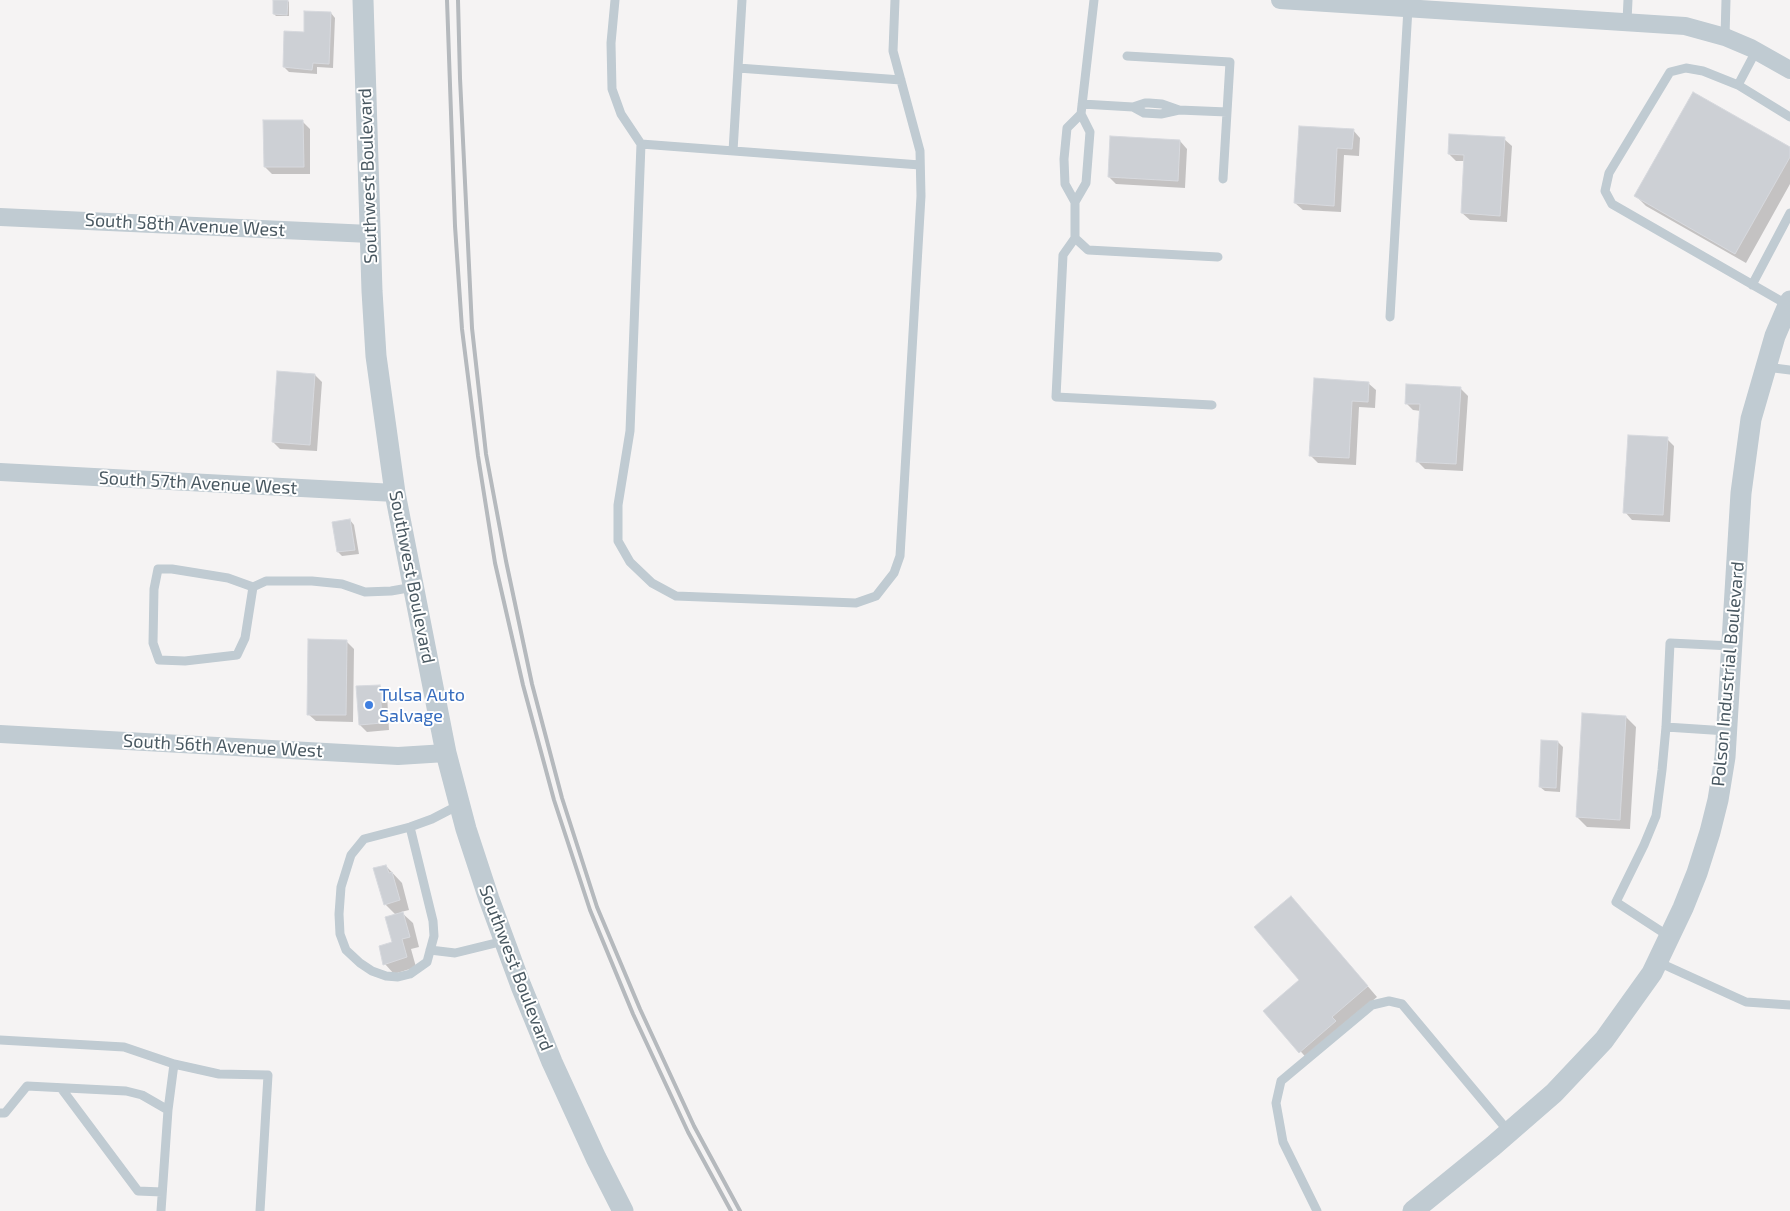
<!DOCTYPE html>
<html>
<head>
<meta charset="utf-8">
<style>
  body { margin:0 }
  canvas { display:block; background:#f5f3f3 }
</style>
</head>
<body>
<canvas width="1790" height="1211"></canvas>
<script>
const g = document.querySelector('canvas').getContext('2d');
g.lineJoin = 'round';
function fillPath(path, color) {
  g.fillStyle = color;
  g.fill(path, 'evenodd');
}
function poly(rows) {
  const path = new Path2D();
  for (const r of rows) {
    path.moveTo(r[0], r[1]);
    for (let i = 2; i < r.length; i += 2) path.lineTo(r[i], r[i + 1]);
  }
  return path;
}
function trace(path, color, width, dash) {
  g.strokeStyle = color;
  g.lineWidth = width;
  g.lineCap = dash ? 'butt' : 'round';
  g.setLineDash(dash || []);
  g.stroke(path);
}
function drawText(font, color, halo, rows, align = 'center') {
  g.font = font + ' "Exo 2",sans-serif';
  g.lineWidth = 4;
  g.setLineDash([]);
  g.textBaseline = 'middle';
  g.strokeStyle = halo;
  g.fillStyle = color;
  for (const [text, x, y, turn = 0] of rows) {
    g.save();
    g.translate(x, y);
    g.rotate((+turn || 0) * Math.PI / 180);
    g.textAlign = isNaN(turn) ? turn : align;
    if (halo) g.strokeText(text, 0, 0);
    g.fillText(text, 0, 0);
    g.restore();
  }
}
const shadow = poly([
  [287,0,289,2,289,16,276,16,274,14],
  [331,13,335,18,333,68,317,67,317,74,289,72,284,67,305,34],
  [303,122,310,129,310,174,272,174,265,167],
  [1300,127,1353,130,1360,138,1359,156,1344,155,1341,212,1303,210,1295,203],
  [1504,139,1512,146,1507,222,1470,220,1462,213,1465,161,1456,161,1449,154],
  [1180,141,1187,149,1185,188,1116,184,1109,177],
  [1790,149,1790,184,1746,263,1646,206,1636,196],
  [315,375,322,382,317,451,280,449,273,442],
  [1315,380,1368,383,1376,390,1375,408,1359,407,1356,465,1318,463,1310,455],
  [1460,388,1468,396,1463,471,1425,469,1418,462,1421,411,1413,410,1406,403],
  [1667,439,1674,446,1670,522,1632,520,1625,512],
  [350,520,354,525,359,554,342,556,338,552],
  [346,641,354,649,353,722,316,721,308,714],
  [380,686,387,694,389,730,367,732,360,725],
  [1626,717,1636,727,1630,829,1587,827,1577,817],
  [1558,742,1563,747,1560,792,1545,791,1540,787],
  [386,866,402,883,409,910,401,912,413,923,419,947,411,949,416,967,394,974,385,964,393,943,396,915,385,904],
  [1300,907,1377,997,1341,1027,1310,1062,1265,1011,1301,981]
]);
const building = poly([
  [273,0,288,0,287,15,273,14,273,0],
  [304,11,331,12,329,64,313,63,312,70,283,67,284,31,304,32,304,11],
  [1693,92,1790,147,1790,157,1735,254,1634,196,1693,92],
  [263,120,303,120,304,167,264,167,263,120],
  [1299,126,1354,129,1352,149,1337,148,1334,206,1294,203,1299,126],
  [1449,134,1505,137,1500,216,1461,213,1464,155,1448,154,1449,134],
  [1110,136,1180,140,1178,181,1108,177,1110,136],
  [277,371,315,374,310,445,272,442,277,371],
  [1314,378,1369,382,1368,402,1352,401,1349,458,1309,456,1314,378],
  [1406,384,1461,387,1456,464,1416,462,1420,404,1405,404,1406,384],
  [1628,435,1668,437,1663,515,1623,513,1628,435],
  [350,519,355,550,337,552,332,522,350,519],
  [308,639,347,640,346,715,307,715,308,639],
  [380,685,382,723,359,725,356,686,380,685],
  [1582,713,1626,716,1620,820,1576,817,1582,713],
  [1541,740,1558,741,1556,788,1539,787,1541,740],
  [386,865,389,873,392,872,400,900,384,905,373,868,386,865],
  [1291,896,1368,986,1332,1017,1336,1021,1299,1053,1263,1011,1299,980,1254,927,1291,896],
  [403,912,410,937,402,939,407,957,383,965,379,946,392,942,385,917,403,912]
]);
const service = poly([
  [615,0,611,43,612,89,621,114,641,144,630,431,618,505,618,541,630,562,652,583,676,596,856,603,876,596,894,573,900,556,921,196,920,151,893,51,895,0],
  [742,0,738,68,901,80],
  [1627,21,1628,0],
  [1725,37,1726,0],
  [1127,56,1230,62,1223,179],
  [1738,85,1756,51],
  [1082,104,1133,107,1145,103,1149,103,1162,104,1179,110],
  [1133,107,1144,113,1161,114,1179,110,1227,112],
  [1081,114,1067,128,1064,159,1065,184,1075,202,1086,183,1090,132,1081,114,1094,0],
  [641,144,920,165],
  [733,151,738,68],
  [1075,202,1075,238,1088,250,1218,257],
  [1075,238,1063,255,1056,397,1212,405],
  [1752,285,1790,213],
  [1788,305,1612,204,1605,191,1609,173,1670,72,1686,68,1703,71,1738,85,1790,117],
  [1390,317,1408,8],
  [1766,367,1790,370],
  [253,587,245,638,237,655,185,661,159,660,153,643,154,589,158,569,172,569,228,578,253,587,266,581,312,581,342,584,365,592,391,591,414,587],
  [1666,727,1727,731],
  [410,827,433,921,434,936,427,962,410,974,398,977,386,976,372,971,360,963,346,950,340,934,339,914,341,887,351,855,364,839,410,827,432,819,459,805],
  [1670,937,1616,902,1644,845,1656,816,1662,770,1666,727,1670,643,1732,646],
  [430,950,455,953,504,941],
  [1658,962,1746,1002,1790,1005],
  [0,1040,124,1047,174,1064,168,1110],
  [174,1064,219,1074,268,1075,260,1211],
  [61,1088,138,1191,162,1192],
  [0,1113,5,1113,27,1086,126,1091,142,1095,168,1110,161,1211],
  [1317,1211,1283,1142,1276,1103,1281,1081,1372,1005,1389,1001,1402,1004,1509,1132]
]);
const minor = poly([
  [1280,0,1685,26,1725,37,1751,48,1790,70],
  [0,217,370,234],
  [0,472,395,493],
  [0,734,398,756,446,753]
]);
const tertiary = poly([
  [363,0,372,291,376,356,395,493,446,753,466,829,489,899,521,986,552,1062,596,1158,623,1211],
  [1413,1211,1493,1146,1554,1093,1604,1040,1652,973,1683,908,1697,873,1710,832,1718,800,1725,757,1741,493,1751,419,1775,336,1790,301]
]);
const rail = poly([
  [447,0,455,226,462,329,478,456,495,563,523,685,554,800,590,910,633,1014,688,1132,731,1211],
  [458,0,460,78,472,328,486,454,506,561,532,684,562,798,597,907,640,1009,694,1126,740,1211]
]);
const markers = [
  [369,705,5,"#3f7fe0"]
];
const streetNames = [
  ["Southwest Boulevard",368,176,-92],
  ["South 58th Avenue West",185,225,3],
  ["South 57th Avenue West",198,483,3],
  ["Southwest Boulevard",412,577,79],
  ["Polson Industrial Boulevard",1728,674,-85],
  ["South 56th Avenue West",223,746,3],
  ["Southwest Boulevard",516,968,69]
];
const shopNames = [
  ["Tulsa Auto",379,695],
  ["Salvage",379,716]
];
fillPath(shadow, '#0003');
fillPath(building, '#cdd0d5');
trace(building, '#d7d9de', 1);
trace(service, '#c0cbd2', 9);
trace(minor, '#c0cbd2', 18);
trace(tertiary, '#c0cbd2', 21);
trace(rail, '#b5b9bd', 4);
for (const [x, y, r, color] of markers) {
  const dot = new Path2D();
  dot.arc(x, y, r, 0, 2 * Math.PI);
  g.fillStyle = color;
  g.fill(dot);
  trace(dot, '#fff', 2);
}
drawText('18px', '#495861', '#fff', streetNames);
drawText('18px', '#366cbe', '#fff', shopNames, 'left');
</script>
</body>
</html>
